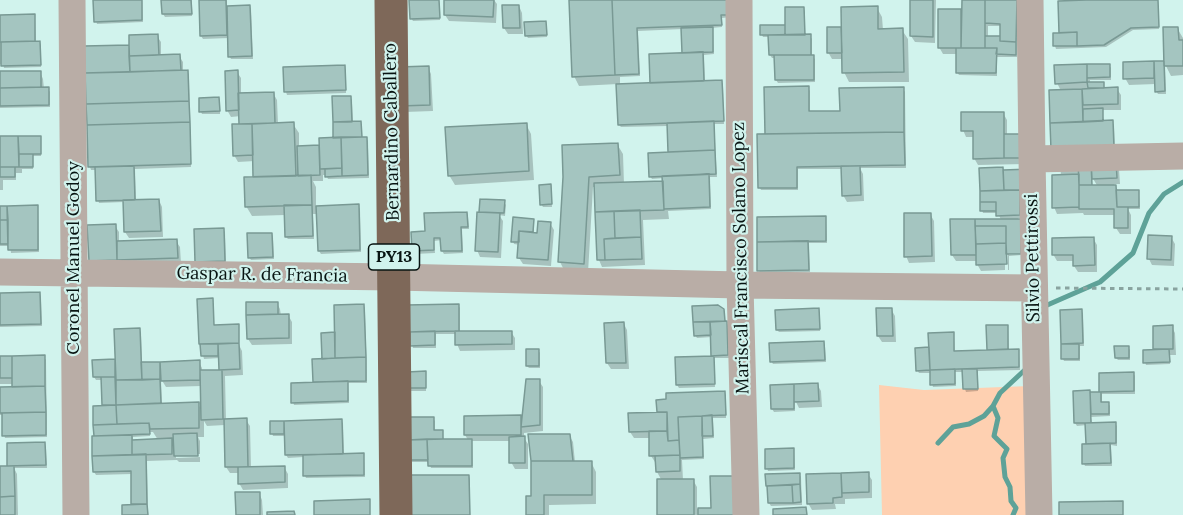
<!DOCTYPE html>
<html>
<head>
<meta charset="utf-8">
<style>
  body { margin:0 }
  canvas { display:block; background:#d1f3ed }
</style>
</head>
<body>
<canvas width="1183" height="515"></canvas>
<script>
const g = document.querySelector('canvas').getContext('2d');
g.lineJoin = 'round';
function fillPath(path, color) {
  g.fillStyle = color;
  g.fill(path, 'evenodd');
}
function poly(rows) {
  const path = new Path2D();
  for (const r of rows) {
    path.moveTo(r[0], r[1]);
    for (let i = 2; i < r.length; i += 2) path.lineTo(r[i], r[i + 1]);
  }
  return path;
}
function trace(path, color, width, dash) {
  g.strokeStyle = color;
  g.lineWidth = width;
  g.lineCap = dash ? 'butt' : 'round';
  g.setLineDash(dash || []);
  g.stroke(path);
}
function drawText(font, color, halo, rows, align = 'center') {
  g.font = font + ' Lora,serif';
  g.lineWidth = 4.5;
  g.setLineDash([]);
  g.textBaseline = 'middle';
  g.strokeStyle = halo;
  g.fillStyle = color;
  for (const [text, x, y, turn = 0] of rows) {
    g.save();
    g.translate(x, y);
    g.rotate((+turn || 0) * Math.PI / 180);
    g.textAlign = isNaN(turn) ? turn : align;
    if (halo) g.strokeText(text, 0, 0);
    g.fillText(text, 0, 0);
    g.restore();
  }
}
const green = poly([
  [879,385,924,390,1030,386,1032,515,882,515]
]);
const shadow = poly([
  [95,0,142,0,143,22,97,24,96,21],
  [163,0,192,0,192,16,165,17,163,14],
  [200,0,227,0,227,7,250,7,251,9,253,59,231,59,230,57,229,38,203,39,201,36],
  [411,0,439,0,440,20,413,21,411,18],
  [446,0,494,0,497,4,496,23,449,21,445,15],
  [571,0,729,0,731,17,722,18,722,27,711,28,713,31,714,54,704,55,705,82,721,82,723,84,724,124,714,124,717,177,710,177,711,209,668,211,669,219,643,220,645,265,602,267,599,260,596,187,593,187,588,273,565,272,560,262,565,177,617,144,623,154,624,184,662,182,664,178,652,179,650,176,669,153,668,126,621,127,619,125,618,84,579,86,574,76],
  [683,29,684,55,652,84,620,85,620,77,640,76,638,31],
  [912,0,936,0,935,43,915,42,911,36],
  [963,0,986,0,1018,4,1017,57,997,57,997,76,959,75,957,72,957,54,943,54,939,47,940,11,963,11],
  [988,26,1002,26,1002,37,988,37],
  [1129,0,1157,0,1159,29,1133,30,1106,47,1056,49,1055,46,1054,34,1060,34],
  [519,6,522,13,523,34,508,34,504,28],
  [803,8,805,11,805,36,810,36,812,39,812,56,815,59,815,82,778,83,776,80,776,58,772,58,770,55,770,37,763,37,762,35,787,26],
  [877,8,882,17,883,30,902,30,908,39,909,82,849,82,844,72,844,59,832,59,828,52,841,29,843,33],
  [0,16,34,16,35,19,36,43,40,43,41,45,41,67,4,68,3,64,0,64],
  [545,23,547,26,547,37,528,38,526,35],
  [1177,28,1183,38,1183,75,1171,76,1166,66],
  [157,36,161,42,161,56,179,56,183,62,183,72,187,72,189,74,191,167,135,169,136,201,159,200,162,207,163,237,129,238,125,232,124,202,99,203,98,200,97,170,91,170,90,167,86,48,131,46],
  [1163,62,1165,64,1166,94,1158,94,1156,91,1156,84,1129,85,1125,78,1124,64],
  [1109,65,1111,68,1111,80,1090,80,1090,84,1103,83,1105,89,1117,89,1121,95,1121,110,1102,110,1104,122,1112,122,1114,125,1115,150,1054,152,1061,91,1057,83],
  [344,67,346,70,346,93,287,95,286,92],
  [428,67,431,74,433,111,405,112],
  [40,72,43,79,44,89,48,89,50,92,50,107,0,108,0,73],
  [237,72,241,78,241,94,273,93,277,100,278,124,293,124,299,133,299,148,321,147,334,139,350,97,352,100,353,123,360,123,362,126,362,138,366,138,368,141,369,178,328,179,326,175,323,175,323,181,313,181,316,187,316,207,358,206,360,209,361,252,321,254,319,251,318,214,313,214,314,239,288,239,286,237,285,215,252,216,246,206,255,178,255,161,238,162,234,155,241,125,241,116,231,117,227,110],
  [808,88,810,91,810,113,841,112,903,89,905,92,906,168,860,168,863,174,864,201,847,202,843,195,843,169,798,169,798,190,761,190,760,188,767,136],
  [218,99,220,102,220,114,202,114,201,112],
  [1003,113,1007,120,1007,136,1026,164,978,165,974,158,974,137,966,137,963,130],
  [526,124,531,134,534,180,455,185,449,175],
  [40,137,41,140,41,156,33,156,33,169,22,169,22,173,16,173,16,180,3,180,3,190,0,190,0,138],
  [1060,163,1119,169,1120,184,1114,184,1119,192,1138,192,1139,195,1140,209,1128,209,1131,215,1131,234,1120,234,1116,228,1116,215,1084,215,1083,213,1057,214,1054,207,1061,176],
  [1092,177,1098,187,1092,187],
  [981,169,1003,169,1004,171,1030,171,1021,218,1018,218,1021,223,1009,252,1009,255,1022,256,1009,256,1009,270,1008,270,1008,253,1005,250,1005,270,981,271,977,264,977,261,956,261,952,255,952,221,1001,220,998,213,983,213,982,210],
  [550,186,551,189,552,207,543,207,541,204],
  [481,201,504,202,506,205,505,216,499,215,503,221,501,258,480,257,477,250],
  [0,207,37,207,38,209,39,252,11,253,10,246,0,246],
  [467,213,468,216,469,229,462,229,463,253,444,254,442,251,442,240,434,241,435,253,415,254,413,251,426,233],
  [930,214,934,221,935,262,909,263,906,256],
  [825,217,826,220,827,243,809,243,810,272,760,273,759,270],
  [515,219,533,220,534,223,534,234,539,234,550,223,554,230,551,266,523,264,519,258,520,245,514,244,513,241],
  [115,226,119,232,119,242,176,241,180,247,181,264,94,267],
  [223,229,225,232,226,264,198,265],
  [272,234,273,237,274,259,251,260,249,257],
  [1171,237,1175,244,1174,266,1152,265,1149,259],
  [1093,238,1097,245,1097,272,1078,272,1074,266,1074,261,1057,261,1053,254],
  [40,294,41,297,42,326,0,327,0,295],
  [212,300,213,303,214,326,238,325,239,328,239,345,242,351,243,375,225,376,226,421,246,420,250,426,251,468,284,467,288,474,288,488,243,490,239,483,239,473,230,473,226,467,225,425,207,426,204,421,204,437,198,437,200,441,200,454,176,455,176,458,200,457,200,462,179,462,177,460,147,461,148,515,124,515,133,506,132,474,96,475,94,472,94,407,103,407,102,380,96,380,94,377,94,362,116,361,139,330,141,332,142,364,199,362,202,368,202,372,220,371,220,358,204,359,200,343],
  [161,379,166,387,202,386,203,412,198,404,162,405],
  [150,432,153,432,158,440,133,441,133,437,150,436],
  [170,438,174,438,175,447,172,441],
  [277,303,280,309,281,316,288,315,292,322,292,344,252,345,248,339,247,304],
  [363,305,365,308,367,383,348,383,349,403,294,405,293,402,314,384,314,360,324,360,336,334],
  [458,305,460,308,460,333,511,332,515,338,515,350,460,351,457,344,456,334,436,334,436,348,413,348,408,331],
  [694,307,723,310,725,313,725,323,728,325,729,358,712,358,714,360,715,387,679,388,677,385,676,359,715,357,713,355,712,337,697,338,695,335],
  [891,309,895,316,896,342,882,342,878,336],
  [818,310,820,313,820,331,779,332,777,330],
  [1062,311,1081,311,1083,313,1084,346,1080,346,1080,361,1064,361,1063,359],
  [606,324,624,324,627,330,629,369,611,369,607,363],
  [1007,326,1008,329,1009,351,1018,351,1019,353,1020,370,978,371,978,391,966,392,965,389,964,372,955,372,956,386,933,387,932,384,931,373,919,373,917,370,930,349,953,334,954,337,955,353,988,352,987,327],
  [1154,327,1172,327,1175,333,1176,355,1170,355,1170,364,1146,365,1145,362,1156,351,1155,349],
  [824,343,825,346,826,362,773,364,771,361],
  [1128,347,1130,350,1130,360,1118,360,1116,358],
  [538,350,540,353,540,368,529,368,527,366],
  [44,357,46,360,47,437,5,438,4,435,3,415,0,415,0,388,14,388,14,384,0,384,0,358],
  [425,373,426,376,426,391,410,391,408,388],
  [1133,373,1135,376,1135,394,1102,394,1102,403,1108,403,1110,406,1110,416,1091,417,1092,424,1115,424,1117,426,1117,446,1111,445,1112,466,1085,466,1084,464,1087,445,1087,425,1077,426,1075,423,1090,394,1101,394,1100,374],
  [539,381,543,387,543,431,524,433,524,438,528,444,528,469,515,469,511,462,511,441,472,441,473,468,431,468,429,462,412,462,410,460,433,419,435,421,435,432,442,432,444,441,468,440,465,435,520,417,523,422],
  [817,384,821,391,822,407,799,408,795,400,795,411,774,412,772,409],
  [724,393,726,395,726,418,713,418,714,438,703,439,704,459,682,460,683,480,693,480,697,487,697,509,712,509,735,515,659,515,662,481,657,472,657,462,655,462,651,456,651,438,634,438,630,432,659,414,658,412],
  [341,421,343,423,344,455,363,454,364,457,365,477,306,478,305,476,304,457,288,458,286,455,286,436,273,436,272,433,272,423],
  [569,435,573,442,575,462,591,462,596,472,596,504,549,505,549,515,527,515,533,497],
  [8,444,44,444,46,447,47,468,14,468,17,474,18,515,0,515,0,468,9,468],
  [793,449,794,452,795,470,768,471,767,468],
  [799,474,801,477,802,505,771,506,769,503,767,476],
  [868,474,872,480,872,498,845,499,845,504,835,504,836,509,812,510,808,503,807,476],
  [469,477,470,479,470,515,409,515],
  [259,493,262,500,263,515,238,515]
]);
const stream = poly([
  [1043,308,1045,306,1100,282,1133,253,1149,213,1164,194,1183,182],
  [938,443,953,427,969,424,984,416,993,406],
  [1013,515,1016,508,1011,501,1010,487,1005,477,1003,458,1007,449,994,436,998,418,993,406,1000,393,1028,367]
]);
const building = poly([
  [93,0,142,0,142,20,94,22,93,0],
  [161,0,191,0,192,14,162,14,161,0],
  [199,0,226,0,227,35,200,36,199,0],
  [409,0,439,0,440,18,410,19,409,0],
  [444,0,494,0,493,17,444,15,444,0],
  [569,0,612,0,615,75,572,77,569,0],
  [612,0,730,0,730,15,721,15,722,25,637,28,639,74,615,75,612,0],
  [910,0,933,0,933,37,910,36,910,0],
  [962,0,985,0,985,48,961,48,962,0],
  [985,0,1017,0,1016,42,1000,41,1000,24,985,23,985,0],
  [1086,0,1158,0,1159,27,1131,28,1104,45,1077,46,1077,32,1059,33,1058,1,1086,0],
  [250,5,252,56,228,57,227,6,250,5],
  [502,5,519,5,520,28,503,28,502,5],
  [878,6,878,29,903,28,904,72,842,73,841,7,878,6],
  [785,7,804,7,805,35,785,35,785,7],
  [938,9,961,9,961,48,938,48,938,9],
  [35,14,35,41,0,42,0,15,35,14],
  [546,21,547,35,525,36,524,22,546,21],
  [760,25,785,25,785,35,760,35,760,25],
  [713,27,713,52,682,53,681,28,713,27],
  [827,27,841,27,842,53,827,53,827,27],
  [1163,27,1178,27,1179,40,1183,40,1183,66,1164,66,1163,27],
  [1077,32,1077,46,1053,46,1053,33,1077,32],
  [158,34,159,55,129,56,129,35,158,34],
  [811,34,811,55,769,55,768,35,811,34],
  [985,36,1000,36,1000,41,1016,42,1016,55,996,54,997,48,985,48,985,36],
  [40,41,41,65,1,66,1,42,40,41],
  [129,45,130,72,85,73,84,46,129,45],
  [956,48,997,48,996,73,956,73,956,48],
  [703,52,704,81,650,83,649,54,703,52],
  [180,54,181,70,130,72,129,56,180,54],
  [774,55,814,55,814,80,775,80,774,55],
  [1154,61,1154,78,1123,79,1123,62,1154,61],
  [1154,61,1164,61,1165,91,1155,92,1154,61],
  [1087,64,1110,64,1110,77,1087,78,1087,64],
  [1087,64,1087,82,1055,84,1054,65,1087,64],
  [345,65,346,90,284,92,283,67,345,65],
  [429,66,430,105,400,106,398,67,429,66],
  [188,70,189,101,86,104,85,73,188,70],
  [238,70,239,110,226,111,225,71,238,70],
  [0,71,41,71,41,87,0,88,0,71],
  [722,80,724,121,618,125,616,84,722,80],
  [1087,82,1104,82,1104,88,1088,88,1087,82],
  [809,86,809,111,840,111,839,88,904,87,904,132,765,134,764,87,809,86],
  [49,87,49,105,0,106,0,88,49,87],
  [1118,87,1118,104,1083,105,1082,89,1118,87],
  [1082,89,1083,122,1050,123,1049,90,1082,89],
  [274,92,275,123,239,124,238,93,274,92],
  [332,96,351,96,352,122,333,122,332,96],
  [219,97,220,111,199,112,199,98,219,97],
  [189,101,190,122,87,125,86,104,189,101],
  [1103,108,1103,121,1083,122,1083,109,1103,108],
  [961,112,1004,112,1004,158,973,159,973,131,961,131,961,112],
  [1113,120,1114,148,1051,150,1050,123,1113,120],
  [361,121,362,137,333,138,333,122,361,121],
  [714,121,715,150,668,152,667,123,714,121],
  [190,122,191,164,88,167,87,125,190,122],
  [294,122,296,176,253,177,252,124,294,122],
  [527,123,529,171,448,176,445,127,527,123],
  [232,124,252,124,253,155,233,156,232,124],
  [904,132,905,165,797,167,797,188,758,188,757,134,904,132],
  [1004,134,1023,134,1024,158,1004,158,1004,134],
  [0,136,18,136,19,167,0,167,0,136],
  [18,136,41,136,41,154,19,154,18,136],
  [341,137,342,168,320,169,319,138,341,137],
  [341,137,367,137,368,175,342,176,341,137],
  [618,143,620,175,589,177,584,264,558,262,563,177,562,145,618,143],
  [319,145,320,175,298,176,297,146,319,145],
  [715,150,716,174,649,177,648,153,715,150],
  [19,154,33,154,33,167,19,167,19,154],
  [1078,161,1091,161,1092,185,1079,185,1078,161],
  [1091,161,1116,161,1117,178,1092,179,1091,161],
  [134,166,135,200,96,201,95,167,134,166],
  [841,166,860,166,861,195,842,196,841,166],
  [0,167,15,167,15,177,0,177,0,167],
  [1003,167,1004,190,980,191,979,168,1003,167],
  [342,168,342,176,325,177,325,169,342,168],
  [1031,169,1031,190,1004,190,1003,170,1031,169],
  [709,174,710,207,664,209,662,176,709,174],
  [1079,174,1079,207,1052,208,1052,175,1079,174],
  [311,175,312,205,245,207,244,177,311,175],
  [663,181,664,210,595,212,594,183,663,181],
  [551,184,552,204,540,205,539,185,551,184],
  [1079,185,1116,185,1117,207,1128,207,1128,228,1114,228,1114,209,1079,209,1079,185],
  [1020,190,1020,215,996,216,996,202,980,202,980,191,1020,190],
  [1116,190,1139,190,1139,207,1117,207,1116,190],
  [159,199,161,231,124,232,123,200,159,199],
  [480,199,505,200,504,213,479,212,480,199],
  [980,202,996,202,996,211,980,211,980,202],
  [359,204,360,250,318,251,316,206,359,204],
  [38,205,38,250,8,250,7,206,38,205],
  [284,205,312,205,313,236,285,237,284,205],
  [0,206,7,206,8,220,0,220,0,206],
  [640,210,641,237,615,238,614,211,640,210],
  [614,211,615,238,604,239,605,260,597,260,595,212,614,211],
  [467,212,468,227,461,227,462,251,441,251,440,238,434,238,434,250,412,251,411,232,425,231,424,213,467,212],
  [477,212,500,213,498,252,475,251,477,212],
  [904,213,931,213,932,256,904,257,904,213],
  [826,216,826,241,757,242,757,217,826,216],
  [513,217,534,219,533,232,519,231,519,242,511,242,513,217],
  [950,219,975,219,976,255,951,255,950,219],
  [975,219,1021,219,1021,254,1006,254,1006,226,975,226,975,219],
  [0,220,8,220,8,244,0,244,0,220],
  [538,221,551,222,548,260,517,258,519,231,537,233,538,221],
  [116,224,117,260,89,261,87,225,116,224],
  [975,226,1006,226,1006,243,976,244,975,226],
  [224,228,225,261,195,262,194,229,224,228],
  [247,233,272,233,273,257,248,258,247,233],
  [1148,235,1172,236,1171,260,1147,259,1148,235],
  [641,237,642,259,605,260,604,239,641,237],
  [1094,237,1095,265,1073,266,1073,255,1052,255,1052,238,1094,237],
  [177,239,178,258,117,260,117,241,177,239],
  [808,241,809,270,757,271,757,242,808,241],
  [1006,243,1007,264,976,265,976,244,1006,243],
  [40,292,41,324,0,325,0,293,40,292],
  [213,298,214,325,239,324,239,343,199,344,197,299,213,298],
  [246,302,278,302,278,314,246,315,246,302],
  [364,304,366,357,335,358,334,305,364,304],
  [459,304,459,331,407,332,406,305,459,304],
  [718,305,724,309,725,321,693,322,692,306,718,305],
  [819,308,820,329,776,330,775,310,819,308],
  [876,308,892,308,893,336,877,336,876,308],
  [1082,309,1083,343,1061,344,1060,310,1082,309],
  [289,314,289,338,247,339,246,315,289,314],
  [727,321,728,355,711,356,710,322,727,321],
  [624,322,626,363,606,363,604,323,624,322],
  [693,322,710,322,711,335,694,336,693,322],
  [986,325,1008,325,1008,349,987,350,986,325],
  [1173,325,1173,349,1153,349,1153,326,1173,325],
  [140,328,142,380,116,380,114,329,140,328],
  [435,331,435,345,410,346,410,332,435,331],
  [455,331,512,331,512,344,455,345,455,331],
  [335,332,335,358,322,359,321,333,335,332],
  [954,332,954,351,1019,349,1019,367,930,370,928,333,954,332],
  [824,341,825,360,770,362,769,343,824,341],
  [239,343,240,369,219,370,218,344,239,343],
  [200,344,218,344,218,356,201,356,200,344],
  [1061,344,1079,344,1079,359,1061,359,1061,344],
  [1114,346,1129,346,1129,358,1115,358,1114,346],
  [929,347,930,370,916,371,915,348,929,347],
  [526,349,539,349,539,366,526,366,526,349],
  [1169,349,1170,362,1143,363,1143,350,1169,349],
  [45,355,45,386,12,387,12,356,45,355],
  [0,356,12,356,12,378,0,378,0,356],
  [714,356,715,384,676,385,675,357,714,356],
  [366,357,366,381,313,382,312,359,366,357],
  [115,359,115,377,93,377,92,360,115,359],
  [200,360,200,380,161,381,160,362,200,360],
  [141,362,160,362,160,379,142,380,141,362],
  [955,369,955,384,930,385,930,370,955,369],
  [962,369,977,369,978,389,963,389,962,369],
  [200,370,222,370,223,419,201,420,200,370],
  [426,371,426,388,407,388,407,372,426,371],
  [1134,372,1134,391,1099,392,1099,373,1134,372],
  [101,377,115,377,116,405,102,405,101,377],
  [160,379,161,403,116,405,116,380,160,379],
  [526,379,540,379,540,425,521,427,526,379],
  [348,381,348,401,291,403,291,383,348,381],
  [818,383,819,401,794,402,794,384,818,383],
  [794,384,794,409,771,409,770,385,794,384],
  [45,386,46,412,0,413,0,387,45,386],
  [1090,390,1091,423,1074,423,1073,391,1090,390],
  [725,391,726,415,678,417,679,440,668,441,667,412,657,412,656,400,666,399,666,393,725,391],
  [1090,392,1101,392,1101,402,1109,402,1109,414,1091,414,1090,392],
  [199,402,199,428,150,429,149,423,117,424,116,405,199,402],
  [116,405,117,424,93,425,93,406,116,405],
  [46,412,46,435,2,436,2,413,46,412],
  [667,412,667,431,629,432,628,413,667,412],
  [521,415,521,435,464,435,464,416,521,415],
  [712,415,713,436,702,436,702,416,712,415],
  [702,416,703,457,680,458,678,417,702,416],
  [408,417,434,417,434,430,443,430,443,439,408,440,408,417],
  [247,418,248,467,225,467,224,419,247,418],
  [342,419,343,454,285,455,284,421,342,419],
  [270,421,284,421,284,434,270,434,270,421],
  [1116,422,1116,443,1086,444,1085,423,1116,422],
  [149,423,150,434,94,436,93,425,149,423],
  [649,431,667,431,668,441,679,440,680,455,649,456,649,431],
  [197,433,198,456,174,456,173,434,197,433],
  [528,434,570,434,573,461,531,461,528,434],
  [132,435,132,455,92,456,92,436,132,435],
  [525,436,525,463,509,463,509,437,525,436],
  [172,438,172,454,132,455,132,440,172,438],
  [427,439,428,460,409,460,408,440,427,439],
  [427,439,472,439,472,466,428,466,427,439],
  [45,442,46,465,7,466,7,443,45,442],
  [1110,443,1111,463,1082,464,1082,444,1110,443],
  [794,448,794,468,765,469,765,449,794,448],
  [364,453,364,475,303,476,303,455,364,453],
  [146,454,147,504,131,504,131,471,93,472,92,456,146,454],
  [680,455,680,471,656,472,655,456,680,455],
  [531,461,592,461,592,495,544,495,544,515,526,515,526,496,531,496,531,461],
  [0,466,14,466,15,496,0,497,0,466],
  [285,466,285,482,238,484,238,467,285,466],
  [869,472,869,492,842,493,841,473,869,472],
  [800,473,800,484,766,486,765,474,800,473],
  [841,473,842,497,833,498,833,503,807,504,806,474,841,473],
  [407,475,469,475,470,515,408,515,407,475],
  [710,476,734,476,734,515,698,515,698,508,711,508,710,476],
  [657,479,694,479,694,515,657,515,657,479],
  [800,484,801,502,793,503,792,485,800,484],
  [792,485,793,503,768,503,767,486,792,485],
  [235,492,260,492,260,515,236,515,235,492],
  [15,496,15,515,0,515,0,497,15,496],
  [370,499,370,515,314,515,314,501,370,499],
  [1123,501,1123,515,1059,515,1059,502,1123,501],
  [147,504,148,515,122,515,122,505,147,504],
  [806,507,807,515,773,515,773,509,806,507],
  [294,511,295,515,267,515,267,512,294,511]
]);
const path = poly([
  [1056,288,1183,289]
]);
const minor = poly([
  [72,0,76,515],
  [739,0,740,285,746,515],
  [1030,0,1032,159,1039,515],
  [1032,159,1183,156],
  [0,272,394,277,740,285,1034,288]
]);
const highway = poly([
  [391,0,396,515]
]);
const shields = [
  [394,257,51]
];
const shieldNames = [
  ["PY13",394,257]
];
const streetNames = [
  ["Bernardino Caballero",392,132,-91],
  ["Coronel Manuel Godoy",74,258,-90],
  ["Mariscal Francisco Solano Lopez",741,258,-91],
  ["Silvio Pettirossi",1033,258,-91],
  ["Gaspar R. de Francia",262,275,1]
];
fillPath(green, '#fed0b1');
fillPath(shadow, '#0003');
trace(stream, '#5ea298', 5);
fillPath(building, '#a4c5c0');
trace(building, '#799994', 1.5);
trace(path, '#89a39f', 3, [4.5, 4.5]);
trace(minor, '#b9ada6', 27);
trace(highway, '#7e6859', 33);
for (const [x, y, w] of shields) {
  const box = new Path2D();
  box.roundRect(x - w / 2, y - 13, w, 26, 4.5);
  g.fillStyle = '#d1f3ed';
  g.fill(box);
  trace(box, '#071311', 1.5);
}
drawText('bold 16px', '#071311', null, shieldNames);
drawText('18px', '#071311', '#d1f3ed', streetNames);
</script>
</body>
</html>
